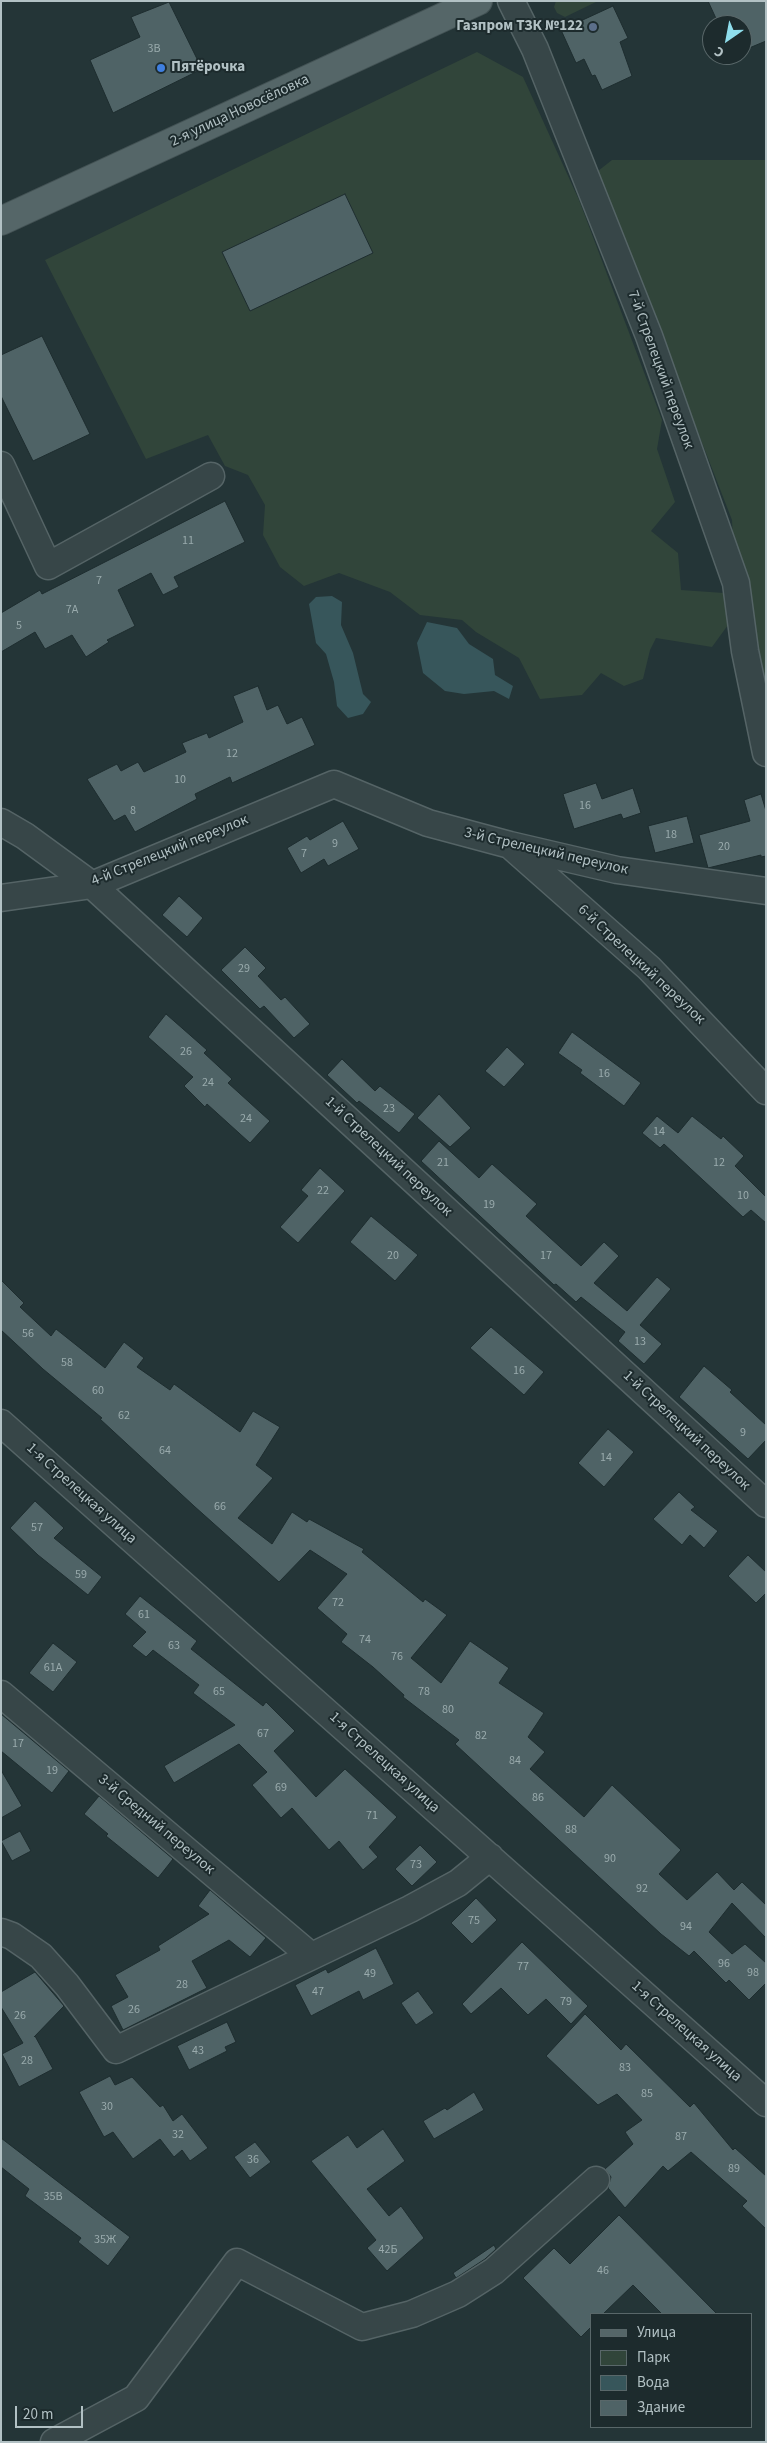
<!DOCTYPE html>
<html>
<head>
<meta charset="utf-8">
<style>
  body { margin:0 }
  #map { position:relative; width:767px; height:2443px; overflow:hidden; background:#243537; font-family:"Source Sans 3",sans-serif }
  canvas { display:block }
  .frame { position:absolute; inset:0; border:2px solid #b2c1c4; pointer-events:none }
  .legend { position:absolute; left:590px; top:2313px; width:162px; height:115px; box-sizing:border-box; background:#1d2b2d; border:1px solid #596769; margin:0; padding:6px 9px; list-style:none; font-size:15px; color:#b2c1c4 }
  .legend li { display:flex; align-items:center; gap:10px; height:25px }
  .legend b { width:25px; border:1px solid #596769 }
  .north { position:absolute; left:702px; top:15px; width:50px; height:50px; box-sizing:border-box; background:#1d2b2d; border:1px solid #596769; border-radius:50%; rotate:213deg; font-size:14px; font-weight:700; line-height:20px; text-align:center; color:#b2c1c4 }
  .north::after { content:''; display:block; margin:auto; width:18px; height:22px; background:#8fdeec; clip-path:polygon(50% 0,100% 100%,50% 72%,0 100%) }
  .scale { position:absolute; left:15px; top:2406px; width:68px; height:22px; box-sizing:border-box; border:2px solid #b2c1c4; border-top:0; padding-left:6px; font-size:15px; line-height:18px; white-space:nowrap; color:#b2c1c4; -webkit-text-stroke:4px #1d2b2d; paint-order:stroke }
</style>
</head>
<body>
<div id="map">
<canvas width="767" height="2443"></canvas>
<div class="frame"></div>
<ul class="legend">
<li><b style="height:6px;background:#556668"></b>Улица</li>
<li><b style="height:14px;background:#31453a"></b>Парк</li>
<li><b style="height:14px;background:#37565b"></b>Вода</li>
<li><b style="height:14px;background:#4f6366"></b>Здание</li>
</ul>
<div class="north">С</div>
<div class="scale">20 m</div>
</div>
<script>
const g = document.querySelector('canvas').getContext('2d');
g.lineJoin = 'round';
function fillPath(path, color) {
  g.fillStyle = color;
  g.fill(path, 'evenodd');
}
function poly(rows) {
  const path = new Path2D();
  for (const r of rows) {
    path.moveTo(r[0], r[1]);
    for (let i = 2; i < r.length; i += 2) path.lineTo(r[i], r[i + 1]);
  }
  return path;
}
function trace(path, color, width, dash) {
  g.strokeStyle = color;
  g.lineWidth = width;
  g.lineCap = dash ? 'butt' : 'round';
  g.setLineDash(dash || []);
  g.stroke(path);
}
function drawText(font, color, halo, rows, align = 'center') {
  g.font = font + ' "Source Sans 3",sans-serif';
  g.lineWidth = 4;
  g.setLineDash([]);
  g.textBaseline = 'middle';
  g.strokeStyle = halo;
  g.fillStyle = color;
  for (const [text, x, y, turn = 0] of rows) {
    g.save();
    g.translate(x, y);
    g.rotate((+turn || 0) * Math.PI / 180);
    g.textAlign = isNaN(turn) ? turn : align;
    if (halo) g.strokeText(text, 0, 0);
    g.fillText(text, 0, 0);
    g.restore();
  }
}
const green = poly([
  [556,1,598,1,565,17,557,13,554,7],
  [477,52,523,77,579,200,662,420,657,449,675,502,651,531,678,553,681,590,724,593,728,625,712,647,656,638,650,650,643,679,624,686,601,673,582,695,540,699,519,658,476,632,462,620,420,615,390,592,339,573,304,586,280,567,263,535,265,505,248,475,225,466,208,435,146,459,45,260],
  [612,160,766,160,766,702,733,540,732,520,668,355,591,187,598,171]
]);
const water = poly([
  [332,596,342,602,341,625,353,653,363,694,371,702,363,714,348,718,337,706,334,682,326,654,316,643,309,604,316,597],
  [427,622,457,628,469,644,493,659,495,675,513,686,509,699,494,691,464,694,445,691,423,673,417,643]
]);
const building = poly([
  [708,1,766,1,766,41,742,51,742,25,719,25,708,1],
  [169,2,202,69,113,113,90,60,140,37,131,17,169,2],
  [613,6,628,38,620,42,632,76,602,90,595,75,592,76,584,59,576,63,561,30,613,6],
  [345,194,373,253,250,311,222,252,345,194],
  [42,336,90,434,33,461,1,396,1,355,42,336],
  [225,501,245,542,174,577,179,587,163,595,151,573,118,590,135,626,107,640,109,642,86,657,72,635,45,649,35,632,1,652,1,613,40,590,42,594,225,501],
  [258,686,267,710,278,705,287,724,302,717,315,745,232,783,230,777,195,794,197,799,135,832,125,815,114,821,87,779,117,764,121,771,138,762,144,772,186,752,182,743,207,733,209,738,243,722,233,696,258,686],
  [596,783,602,799,633,788,641,813,623,819,621,814,574,829,563,794,596,783],
  [761,794,766,811,766,856,761,857,761,855,708,868,699,835,750,821,744,800,761,794],
  [687,816,694,843,655,853,648,826,687,816],
  [343,821,359,849,328,866,324,859,301,873,287,848,307,836,310,840,343,821],
  [179,896,203,918,187,937,162,915,179,896],
  [245,947,266,968,258,976,281,1000,285,997,310,1024,294,1038,264,1006,260,1009,221,970,245,947],
  [166,1014,207,1050,204,1053,232,1079,228,1083,270,1121,250,1143,207,1104,205,1107,184,1086,193,1077,148,1037,166,1014],
  [572,1032,641,1083,624,1106,580,1073,582,1070,558,1053,572,1032],
  [507,1047,525,1064,504,1087,485,1071,507,1047],
  [342,1059,375,1091,380,1086,415,1114,399,1133,359,1101,357,1103,327,1075,342,1059],
  [439,1094,471,1128,450,1147,417,1118,439,1094],
  [657,1116,678,1133,692,1116,721,1139,723,1136,744,1156,735,1166,766,1197,766,1223,751,1210,743,1217,664,1144,660,1148,642,1133,657,1116],
  [439,1141,479,1178,492,1164,537,1204,526,1216,581,1266,604,1242,619,1256,594,1283,627,1311,657,1277,671,1289,640,1325,662,1344,644,1364,618,1341,625,1332,581,1297,576,1302,556,1284,554,1285,421,1161,439,1141],
  [320,1168,345,1191,298,1243,280,1227,308,1196,301,1190,320,1168],
  [371,1216,418,1255,395,1281,350,1242,371,1216],
  [1,1280,24,1303,20,1307,51,1336,56,1329,105,1368,124,1342,144,1358,137,1367,170,1390,174,1384,240,1432,253,1411,280,1427,256,1465,273,1478,238,1518,272,1544,292,1512,307,1522,309,1519,364,1549,362,1552,423,1602,425,1599,447,1615,411,1658,441,1683,470,1641,509,1668,499,1683,544,1713,528,1737,545,1752,530,1769,584,1817,612,1785,681,1850,659,1874,687,1900,717,1872,734,1890,742,1882,766,1905,766,1938,732,1903,709,1932,732,1954,745,1944,766,1963,766,1983,749,2000,729,1980,726,1983,694,1951,689,1956,661,1934,455,1744,459,1740,403,1697,404,1695,373,1667,341,1642,347,1634,317,1608,347,1574,310,1550,279,1582,194,1506,100,1419,102,1418,43,1369,1,1330,1,1280],
  [491,1327,544,1372,524,1395,470,1348,491,1327],
  [704,1366,732,1390,730,1392,766,1425,766,1440,748,1459,679,1397,704,1366],
  [608,1429,634,1452,604,1487,578,1463,608,1429],
  [679,1492,695,1507,691,1510,718,1531,704,1548,690,1535,682,1545,653,1519,679,1492],
  [35,1501,64,1528,54,1538,102,1577,88,1595,38,1555,10,1528,35,1501],
  [748,1555,766,1572,766,1593,756,1603,728,1576,748,1555],
  [140,1596,197,1641,191,1649,263,1706,266,1702,295,1731,274,1751,316,1797,345,1769,397,1817,369,1847,378,1857,363,1870,339,1841,329,1850,292,1808,281,1818,252,1785,267,1772,239,1744,174,1783,164,1766,235,1725,193,1693,199,1685,153,1650,146,1657,132,1646,146,1632,125,1614,140,1596],
  [53,1643,77,1662,53,1692,29,1673,53,1643],
  [1,1714,69,1771,52,1793,1,1751,1,1714],
  [1,1770,22,1806,1,1818,1,1770],
  [99,1796,173,1859,158,1878,106,1836,108,1834,84,1814,99,1796],
  [20,1831,31,1851,12,1861,1,1841,20,1831],
  [420,1845,437,1862,412,1886,395,1869,420,1845],
  [210,1890,266,1938,250,1957,229,1940,192,1961,207,1988,123,2030,111,2006,128,1997,115,1975,160,1950,158,1946,209,1914,198,1906,210,1890],
  [476,1898,497,1920,472,1944,451,1923,476,1898],
  [522,1942,588,2006,571,2024,546,1999,528,2015,501,1988,471,2014,462,2004,522,1942],
  [376,1948,394,1984,363,2000,359,1991,311,2016,295,1985,326,1969,328,1973,376,1948],
  [35,1972,64,2006,34,2037,35,2036,53,2069,19,2087,2,2054,23,2043,1,2007,1,1992,35,1972],
  [418,1991,434,2013,416,2025,401,2003,418,1991],
  [585,2014,621,2050,626,2044,690,2107,694,2103,733,2150,735,2148,766,2176,766,2229,742,2206,747,2201,691,2152,668,2171,663,2166,625,2208,608,2188,611,2177,605,2169,633,2144,625,2132,642,2120,617,2094,598,2105,546,2056,585,2014],
  [227,2022,236,2042,225,2047,227,2051,189,2070,177,2046,227,2022],
  [110,2076,115,2085,132,2077,160,2107,163,2105,173,2121,182,2114,208,2148,190,2161,182,2150,174,2157,160,2139,133,2159,113,2132,104,2137,79,2092,110,2076],
  [474,2092,484,2110,434,2139,423,2121,445,2108,447,2110,474,2092],
  [383,2129,405,2161,367,2189,389,2216,401,2206,424,2238,387,2271,367,2248,376,2240,311,2161,348,2135,357,2148,383,2129],
  [1,2138,130,2237,108,2266,78,2242,81,2238,25,2196,29,2189,1,2167,1,2138],
  [255,2142,271,2162,250,2178,234,2157,255,2142],
  [619,2215,717,2314,662,2314,633,2285,603,2314,591,2314,591,2327,581,2337,523,2278,554,2248,570,2264,619,2215],
  [494,2245,496,2249,485,2259,456,2278,453,2273,494,2245]
]);
const street = poly([
  [511,1,535,49,649,336,736,583,745,651,766,753],
  [1,465,48,566,211,476],
  [1,822,25,836,92,885,766,1504],
  [512,847,649,968,766,1091],
  [1,898,92,885,334,784,428,823,510,845,617,870,766,891],
  [1,1423,766,2103],
  [1,1694,311,1956],
  [1,1932,12,1936,41,1956,67,1985,116,2050,410,1909,458,1883,490,1857],
  [54,2442,136,2398,237,2262,362,2327,412,2314,458,2294,494,2271,596,2180]
]);
const primary = poly([
  [1,221,478,1]
]);
const markers = [
  [593,27,5,"#5c6f8a"],
  [161,68,5,"#3f7fe0"]
];
const numberNames = [
  ["3В",154,49],
  ["11",188,541],
  ["7",99,581],
  ["7А",72,610],
  ["5",19,626],
  ["12",232,754],
  ["10",180,780],
  ["16",585,806],
  ["8",133,811],
  ["18",671,835],
  ["9",335,844],
  ["20",724,847],
  ["7",304,854],
  ["29",244,969],
  ["26",186,1052],
  ["16",604,1074],
  ["24",208,1083],
  ["23",389,1109],
  ["24",246,1119],
  ["14",659,1132],
  ["21",443,1163],
  ["12",719,1163],
  ["22",323,1191],
  ["10",743,1196],
  ["19",489,1205],
  ["20",393,1256],
  ["17",546,1256],
  ["56",28,1334],
  ["13",640,1342],
  ["58",67,1363],
  ["16",519,1371],
  ["60",98,1391],
  ["62",124,1416],
  ["9",743,1433],
  ["64",165,1451],
  ["14",606,1458],
  ["66",220,1507],
  ["57",37,1528],
  ["59",81,1575],
  ["72",338,1603],
  ["61",144,1615],
  ["74",365,1640],
  ["63",174,1646],
  ["76",397,1657],
  ["61А",53,1668],
  ["65",219,1692],
  ["78",424,1692],
  ["80",448,1710],
  ["67",263,1734],
  ["82",481,1736],
  ["17",18,1744],
  ["84",515,1761],
  ["19",52,1771],
  ["69",281,1788],
  ["86",538,1798],
  ["71",372,1816],
  ["88",571,1830],
  ["90",610,1859],
  ["73",416,1865],
  ["92",642,1889],
  ["75",474,1921],
  ["94",686,1927],
  ["96",724,1964],
  ["77",523,1967],
  ["98",753,1973],
  ["49",370,1974],
  ["28",182,1985],
  ["47",318,1992],
  ["79",566,2002],
  ["26",134,2010],
  ["26",20,2016],
  ["43",198,2051],
  ["28",27,2061],
  ["83",625,2068],
  ["85",647,2094],
  ["30",107,2107],
  ["32",178,2135],
  ["87",681,2137],
  ["36",253,2160],
  ["89",734,2169],
  ["35В",53,2197],
  ["35Ж",105,2240],
  ["42Б",388,2250],
  ["46",603,2271]
];
const poiNames = [
  ["Газпром ТЗК №122",583,27],
  ["Пятёрочка",171,68,"left"]
];
const streetNames = [
  ["2-я улица Новосёловка",240,111,-25],
  ["7-й Стрелецкий переулок",660,370,70],
  ["4-й Стрелецкий переулок",170,851,-22],
  ["3-й Стрелецкий переулок",546,852,13],
  ["6-й Стрелецкий переулок",641,965,43],
  ["1-й Стрелецкий переулок",388,1157,43],
  ["1-й Стрелецкий переулок",686,1431,43],
  ["1-я Стрелецкая улица",81,1494,42],
  ["1-я Стрелецкая улица",384,1763,42],
  ["3-й Средний переулок",156,1825,40],
  ["1-я Стрелецкая улица",686,2032,42]
];
fillPath(green, '#31453a');
fillPath(water, '#37565b');
fillPath(building, '#4f6366');
trace(building, '#1e2d2f', 1);
trace(street, '#556466', 29);
trace(primary, '#435254', 30);
trace(street, '#374648', 26);
trace(primary, '#556668', 28);
for (const [x, y, r, color] of markers) {
  const dot = new Path2D();
  dot.arc(x, y, r, 0, 2 * Math.PI);
  g.fillStyle = color;
  g.fill(dot);
  trace(dot, '#1d2b2d', 2);
}
drawText('12px', '#99aaac', null, numberNames);
drawText('bold 15px', '#b2c1c4', '#1d2b2d', poiNames, 'right');
drawText('15px', '#b2c1c4', '#1d2b2d', streetNames);
</script>
</body>
</html>
